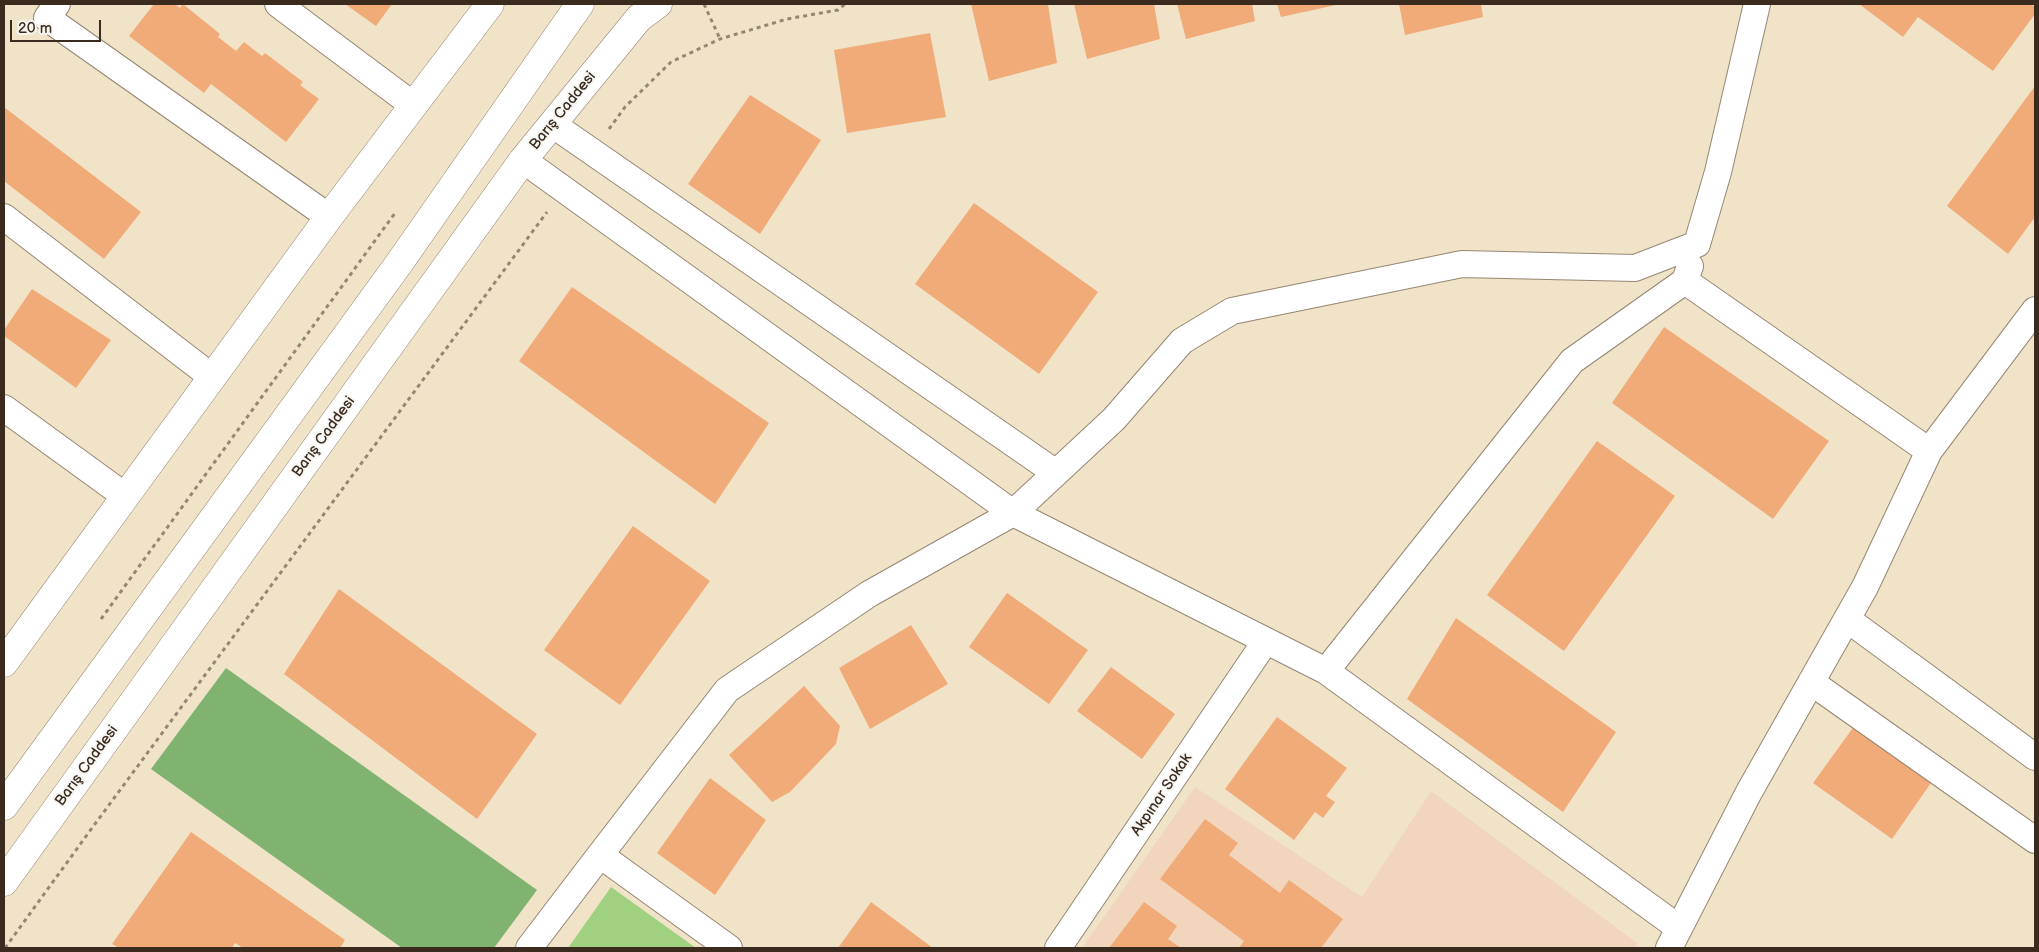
<!DOCTYPE html>
<html>
<head>
<meta charset="utf-8">
<style>
  body { margin:0 }
  #map { position:relative; width:2039px; height:952px; overflow:hidden; background:#f0e3c8; font-family:"Balsamiq Sans",sans-serif }
  canvas { display:block }
  .frame { position:absolute; inset:0; border:5px solid #3b2a1e; pointer-events:none }
  .scale { position:absolute; left:10px; top:20px; width:91px; height:22px; box-sizing:border-box; border:2px solid #3b2a1e; border-top:0; padding-left:6px; font-size:15px; line-height:18px; white-space:nowrap; color:#3b2a1e; -webkit-text-stroke:4px #f6f6f2; paint-order:stroke }
</style>
</head>
<body>
<div id="map">
<canvas width="2039" height="952"></canvas>
<div class="frame"></div>
<div class="scale">20 m</div>
</div>
<script>
const g = document.querySelector('canvas').getContext('2d');
g.lineJoin = 'round';
function fillPath(path, color) {
  g.fillStyle = color;
  g.fill(path, 'evenodd');
}
function poly(rows) {
  const path = new Path2D();
  for (const r of rows) {
    path.moveTo(r[0], r[1]);
    for (let i = 2; i < r.length; i += 2) path.lineTo(r[i], r[i + 1]);
  }
  return path;
}
function trace(path, color, width, dash) {
  g.strokeStyle = color;
  g.lineWidth = width;
  g.lineCap = dash ? 'butt' : 'round';
  g.setLineDash(dash || []);
  g.stroke(path);
}
function drawText(font, color, halo, rows, align = 'center') {
  g.font = font + ' "Balsamiq Sans",sans-serif';
  g.lineWidth = 4;
  g.setLineDash([]);
  g.textBaseline = 'middle';
  g.strokeStyle = halo;
  g.fillStyle = color;
  for (const [text, x, y, turn = 0] of rows) {
    g.save();
    g.translate(x, y);
    g.rotate((+turn || 0) * Math.PI / 180);
    g.textAlign = isNaN(turn) ? turn : align;
    if (halo) g.strokeText(text, 0, 0);
    g.fillText(text, 0, 0);
    g.restore();
  }
}
const built = poly([
  [1195,787,1362,897,1431,791,1637,943,1636,948,1082,948]
]);
const green = poly([
  [611,887,696,948,568,948]
]);
const forest = poly([
  [226,668,537,890,494,948,402,948,151,769]
]);
const building = poly([
  [154,4,175,4,180,8,183,4,220,34,218,37,236,51,244,42,262,56,265,53,303,82,300,85,319,99,286,142,211,84,204,93,129,36],
  [345,4,392,4,376,26],
  [971,4,1048,4,1057,63,989,81],
  [1074,4,1154,4,1160,39,1087,59],
  [1177,4,1252,4,1255,21,1186,39],
  [1277,4,1336,4,1336,5,1281,17],
  [1399,4,1481,4,1483,17,1405,35],
  [1859,4,2031,4,2035,7,2035,14,1993,71,1918,17,1903,37],
  [930,33,946,117,847,133,834,50],
  [2035,86,2035,217,2008,254,1947,206],
  [750,95,821,140,760,234,688,184],
  [4,107,141,212,104,259,4,181],
  [974,203,1098,292,1039,374,915,284],
  [572,287,769,423,715,504,519,361],
  [32,289,111,340,76,388,4,336,4,330],
  [1664,327,1829,441,1773,519,1612,403],
  [1597,441,1675,496,1564,651,1487,595],
  [633,526,710,581,620,705,544,650],
  [339,589,537,734,477,819,284,674],
  [1007,593,1088,650,1049,704,969,647],
  [1456,618,1616,732,1563,812,1407,699],
  [911,625,948,684,870,729,839,668],
  [1111,667,1175,714,1142,759,1077,711],
  [804,686,840,726,836,744,790,792,772,802,729,755],
  [1277,717,1347,768,1326,796,1335,802,1323,818,1315,812,1294,840,1225,789],
  [1855,725,1933,780,1892,839,1813,783],
  [710,778,766,820,715,895,657,853],
  [1205,819,1238,843,1229,855,1280,893,1289,880,1343,919,1321,948,1239,948,1244,941,1160,879],
  [191,832,345,940,340,948,243,948,235,943,232,948,119,948,112,944],
  [871,902,933,948,838,948],
  [1144,902,1177,926,1168,939,1181,948,1109,948]
]);
const path = poly([
  [704,4,720,39],
  [609,129,625,107,671,62,720,39,787,19,838,10,845,4],
  [101,619,395,213],
  [5,948,92,828,547,212]
]);
const street = poly([
  [57,4,47,18,329,217],
  [278,4,413,105],
  [552,124,1056,473],
  [523,160,1013,513,1326,671,1679,928],
  [4,217,212,377],
  [1690,266,1685,281,1929,451],
  [4,408,125,496],
  [1847,619,2035,757],
  [1326,671,1572,361,1685,281],
  [1811,682,2035,840],
  [600,855,727,690,869,594,1013,513,1114,419,1182,341,1232,311,1462,264,1635,268,1697,244,1718,172,1757,4],
  [529,948,600,855,729,948],
  [1058,948,1265,642],
  [1669,948,1749,792,1865,587,1929,451,2035,310]
]);
const secondary = poly([
  [4,663,329,217,490,4],
  [4,806,400,262,580,4],
  [4,882,523,160,639,18,658,4]
]);
const streetNames = [
  ["Barış Caddesi",563,111,-51],
  ["Barış Caddesi",324,437,-54],
  ["Barış Caddesi",87,766,-54],
  ["Akpınar Sokak",1162,795,-56]
];
fillPath(built, '#f1d5bd');
fillPath(green, '#a0d181');
fillPath(forest, '#80b36f');
fillPath(building, '#f1ab78');
trace(street, '#968673', 28);
trace(secondary, '#968673', 29);
trace(path, '#968673', 3, [4, 4]);
trace(street, '#fff', 26);
trace(secondary, '#fff', 28);
drawText('15px', '#3b2a1e', '#f6f6f2', streetNames);
</script>
</body>
</html>
